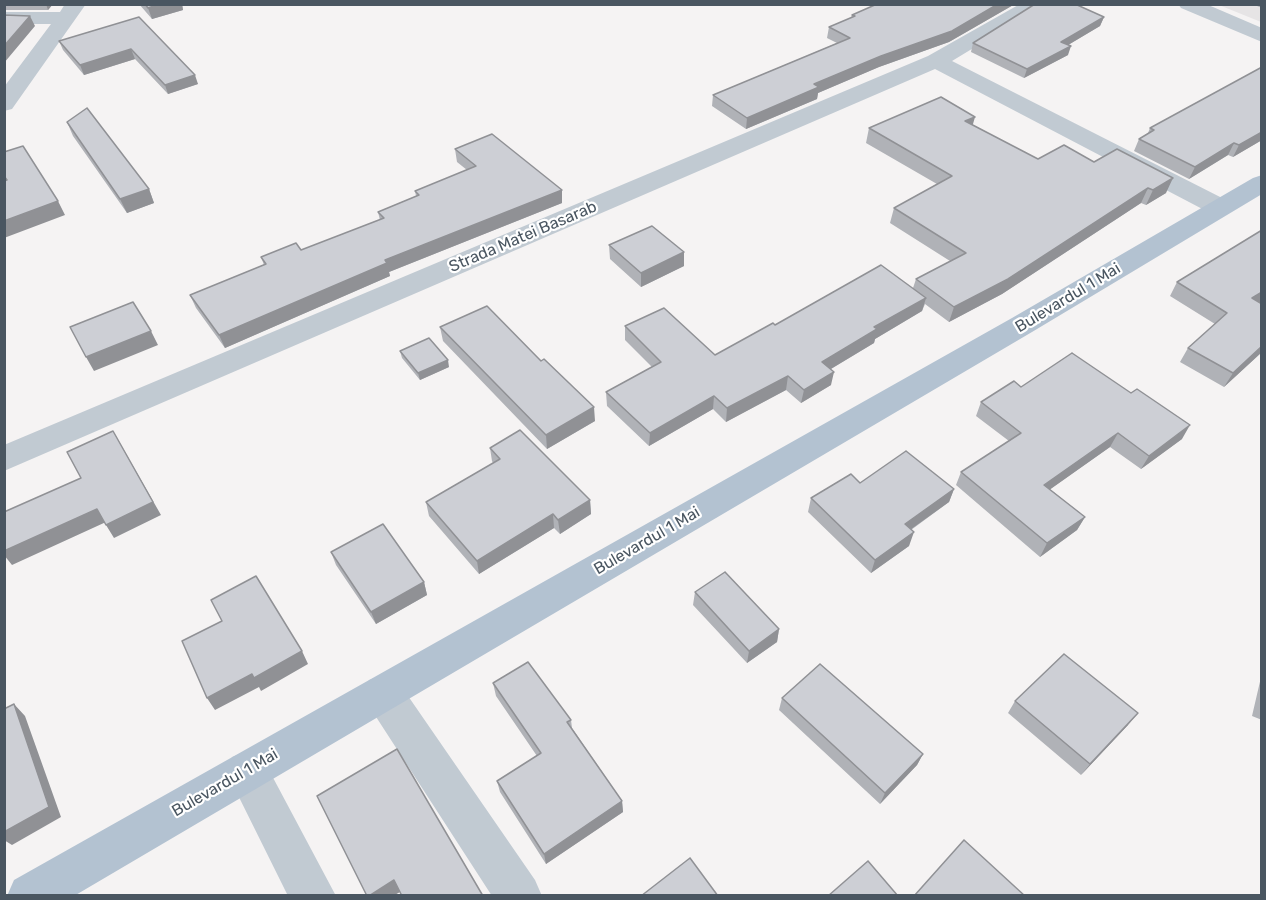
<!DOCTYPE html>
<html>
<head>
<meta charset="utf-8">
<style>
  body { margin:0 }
  #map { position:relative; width:1266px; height:900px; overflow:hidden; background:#f5f3f3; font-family:Rubik,sans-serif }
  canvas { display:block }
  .frame { position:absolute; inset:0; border:6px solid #4a5661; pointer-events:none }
</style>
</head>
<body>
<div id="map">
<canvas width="1266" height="900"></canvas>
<div class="frame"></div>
</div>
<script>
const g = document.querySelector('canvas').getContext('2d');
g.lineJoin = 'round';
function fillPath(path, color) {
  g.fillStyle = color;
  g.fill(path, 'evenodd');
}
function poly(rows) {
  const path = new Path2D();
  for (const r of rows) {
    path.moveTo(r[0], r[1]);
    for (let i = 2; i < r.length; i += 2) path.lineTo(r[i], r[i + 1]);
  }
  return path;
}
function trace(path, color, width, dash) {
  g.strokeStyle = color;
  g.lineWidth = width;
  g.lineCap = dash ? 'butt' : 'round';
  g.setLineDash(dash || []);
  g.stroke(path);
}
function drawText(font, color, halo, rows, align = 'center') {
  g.font = font + ' Rubik,sans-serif';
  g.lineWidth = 4.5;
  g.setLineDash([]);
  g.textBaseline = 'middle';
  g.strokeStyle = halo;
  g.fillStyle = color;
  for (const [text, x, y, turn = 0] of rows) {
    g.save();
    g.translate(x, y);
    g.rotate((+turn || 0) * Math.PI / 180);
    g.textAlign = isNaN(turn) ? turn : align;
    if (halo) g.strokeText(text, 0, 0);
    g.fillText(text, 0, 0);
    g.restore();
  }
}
const education = poly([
  [1219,5,1261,5,1261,22]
]);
const minor = poly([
  [65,4,86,4,12,109,4,111,4,87,51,24,4,24,4,12,60,12,65,4],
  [1020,4,1046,4,952,61,1228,201,1232,207,1228,213,1219,215,1210,213,935,69,4,471,4,445,928,56,1020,4],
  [1178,4,1206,4,1262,28,1262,42,1181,8,1178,4],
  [383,675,397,680,535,880,542,896,492,896,369,706,363,693,369,680,383,675],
  [247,751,262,757,336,896,288,896,226,771,232,757,247,751]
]);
const major = poly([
  [1262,175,1262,194,1032,332,74,896,7,896,14,880,1012,318,1253,178,1262,175]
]);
const wall = poly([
  [4,4,53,4,48,10,4,10],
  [139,4,182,4,183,10,152,19],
  [877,4,1015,4,949,42,879,67,818,93,817,99,746,129,712,106,713,95,837,43,827,38,829,27,851,18,852,15],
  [1252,4,1262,4,1262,8],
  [139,17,198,84,168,94,135,59,84,75,63,50,59,41],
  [1104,17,1100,26,1068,45,1068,55,1024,78,971,52,973,43],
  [67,122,149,189,154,203,127,213,73,136],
  [973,125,1038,159,1094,162,1166,193,1146,205,1141,203,1002,294,949,322,925,304,922,311,875,339,874,343,831,369,831,385,801,403,786,390,726,422,713,409,649,446,607,406,606,392,652,367,625,340,625,326,715,355,775,325,913,288,916,279,950,261,890,223,894,208,937,184,866,143,869,128],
  [1150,128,1262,140,1233,157,1228,155,1189,179,1134,151,1139,139,1148,133],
  [455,149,562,203,389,272,390,276,225,348,196,308,190,295,264,265,261,257,301,250,380,220,378,212,416,196,415,191,467,170,457,162],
  [1262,230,1262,301,1259,302,1262,352,1224,387,1180,362,1188,348,1215,324,1170,296,1177,282],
  [609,245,684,266,641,287,610,259],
  [440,327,595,421,547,449,443,341],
  [400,351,449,367,420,380,402,358],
  [1021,387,1182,439,1141,469,1110,447,1050,489,1085,517,1077,530,1040,557,956,485,961,472,1009,441,976,416,981,402],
  [490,448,590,500,591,514,560,534,554,528,479,574,429,516,426,502,493,463,492,461],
  [860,483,954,489,949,502,911,530,909,546,871,573,808,512,811,498],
  [331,552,424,582,427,595,376,624,336,565],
  [695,592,779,629,777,642,747,663,693,605],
  [1262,673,1262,720,1252,716],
  [493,683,571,720,572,728,622,801,623,812,546,864,500,792,497,781,537,756,496,696],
  [782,698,923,754,917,765,880,804,779,710],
  [1015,701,1128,725,1081,775,1008,713]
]);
const shadedWall = poly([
  [46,4,53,4,48,10],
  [159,4,182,4,183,10,152,19,148,8],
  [998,4,1015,4,949,42,879,67,818,93,817,99,746,129,747,118,814,84],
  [30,16,35,26,4,63,4,46],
  [1104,17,1100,26,1058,51,1061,42],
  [1071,46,1068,55,1024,78,1027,69],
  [131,49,135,59,84,75,80,65],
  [195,75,198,84,168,94,165,85],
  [975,117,971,131,965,121],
  [1262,132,1262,140,1233,157,1239,145],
  [1234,143,1228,155,1189,179,1195,167],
  [1173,178,1166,193,1146,205,1153,190],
  [1148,188,1141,203,1002,294,949,322,954,307],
  [149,189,154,203,127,213,120,199],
  [562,190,562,203,389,272,390,276,225,348,219,335,385,260],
  [58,201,65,215,4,238,4,221],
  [684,252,684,266,641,287,641,273],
  [1262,292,1262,301,1243,312,1252,298],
  [926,298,922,311,875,339,874,343,819,376,822,362,874,327],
  [151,331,158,345,94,371,86,357],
  [1262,346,1262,352,1224,387,1233,373],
  [448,360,449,367,420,380,418,373],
  [834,372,831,385,801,403,804,390],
  [788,376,786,390,726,422,727,408],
  [714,396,713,409,649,446,650,433],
  [594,407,595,421,547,449,546,435],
  [1190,425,1182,439,1141,469,1149,456],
  [113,431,161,515,114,538,106,525],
  [1118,433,1110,447,1038,498,1044,485],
  [954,489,949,502,900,537,905,524],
  [590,500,591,514,560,534,558,520],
  [97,509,106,522,12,565,4,555,4,551],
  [553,514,554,528,479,574,477,561],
  [1085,517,1077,530,1040,557,1047,543],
  [914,532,909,546,871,573,875,560],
  [424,582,427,595,376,624,371,612],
  [779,629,777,642,747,663,749,651],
  [302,651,308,664,261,691,259,687,215,710,207,698,252,674],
  [14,704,25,716,61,817,12,845,4,840,4,832],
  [1138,713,1128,725,1081,775,1090,764],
  [923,754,917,765,880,804,885,793],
  [622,801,623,812,546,864,544,854],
  [394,880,400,892,393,896,369,896]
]);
const building = poly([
  [145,4,159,4,148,8,145,4],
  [877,4,998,4,952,31,881,56,814,84,819,87,747,118,713,95,850,38,829,27,855,16,852,15,877,4],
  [1035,4,1075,4,1104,17,1061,42,1071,46,1027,69,973,43,1035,4],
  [4,15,30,16,4,46,4,15],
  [139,17,195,75,165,85,131,49,80,65,59,41,139,17],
  [1262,67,1262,132,1239,145,1234,143,1195,167,1139,139,1154,130,1150,128,1262,67],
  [941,97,975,117,965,121,1038,159,1064,145,1094,162,1117,149,1173,178,1153,190,1148,188,1008,279,954,307,916,279,966,253,894,208,952,176,869,128,941,97],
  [87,108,149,189,120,199,67,122,87,108],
  [492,134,562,190,385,260,387,263,219,335,190,295,266,264,261,257,296,243,301,250,384,218,378,212,419,195,415,191,476,166,455,149,492,134],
  [23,146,58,201,4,221,4,181,7,180,4,176,4,152,23,146],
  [652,226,684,252,641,273,609,245,652,226],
  [1262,230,1262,292,1252,298,1262,304,1262,346,1233,373,1188,348,1227,313,1177,282,1262,230],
  [881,265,926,298,874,327,877,329,822,362,834,372,804,390,788,376,727,408,714,396,650,433,606,392,661,362,625,326,664,308,715,355,773,323,775,325,881,265],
  [133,302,151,331,86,357,70,327,133,302],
  [487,306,541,361,544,359,594,407,546,435,440,327,487,306],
  [429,338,448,360,418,373,400,351,429,338],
  [1072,353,1131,393,1137,389,1190,425,1149,456,1118,433,1044,485,1085,517,1047,543,961,472,1021,433,981,402,1014,381,1021,387,1072,353],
  [520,430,590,500,558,520,553,514,477,561,426,502,500,459,490,448,520,430],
  [113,431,153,502,106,525,97,509,4,551,4,512,81,478,67,452,113,431],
  [906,451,954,489,905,524,914,532,875,560,811,498,851,474,860,483,906,451],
  [383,524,424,582,371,612,331,552,383,524],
  [725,572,779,629,749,651,695,592,725,572],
  [256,576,302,651,254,678,252,674,207,698,182,641,222,621,211,600,256,576],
  [1064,654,1138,713,1090,764,1015,701,1064,654],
  [528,662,571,720,567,722,622,801,544,854,497,781,541,753,493,683,528,662],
  [820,664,923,754,885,793,782,698,820,664],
  [14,704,49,807,4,832,4,709,14,704],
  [397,749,483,896,402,896,394,880,369,896,367,896,317,796,397,749],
  [964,840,1025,896,914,896,964,840],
  [690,858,718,896,641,896,690,858],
  [868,861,898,896,828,896,868,861]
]);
const streetNames = [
  ["Strada Matei Basarab",523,237,-23],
  ["Bulevardul 1 Mai",1068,298,-31],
  ["Bulevardul 1 Mai",647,541,-30],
  ["Bulevardul 1 Mai",225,783,-30]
];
fillPath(education, '#e6e4e5');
fillPath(minor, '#c1cad2');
fillPath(major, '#b3c2d1');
fillPath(wall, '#b0b2b7');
fillPath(shadedWall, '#909195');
fillPath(building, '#cdcfd5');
trace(building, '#909195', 1.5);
drawText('16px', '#4a5661', '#fff', streetNames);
</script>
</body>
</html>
